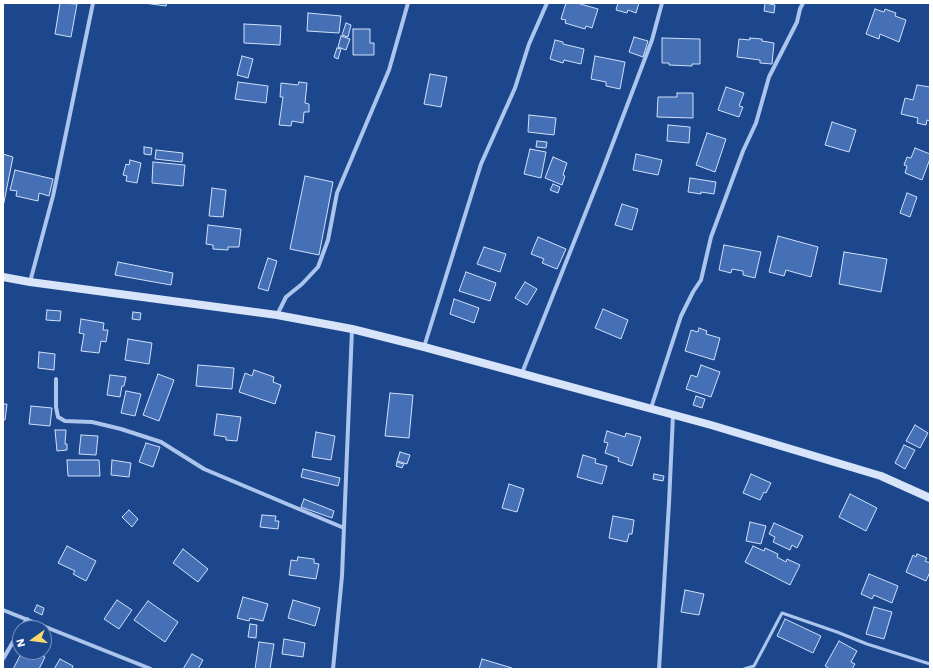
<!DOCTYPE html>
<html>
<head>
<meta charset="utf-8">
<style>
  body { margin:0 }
  #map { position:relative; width:933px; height:672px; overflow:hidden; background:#1d478d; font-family:"Work Sans",sans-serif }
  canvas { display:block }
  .frame { position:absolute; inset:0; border:4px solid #fff; pointer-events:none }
  .north { position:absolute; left:12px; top:620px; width:40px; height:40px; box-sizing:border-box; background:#1d478d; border:1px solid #7791bb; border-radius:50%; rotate:256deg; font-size:11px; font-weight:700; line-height:16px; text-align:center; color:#fff }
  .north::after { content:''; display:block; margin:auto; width:14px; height:18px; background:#fcda69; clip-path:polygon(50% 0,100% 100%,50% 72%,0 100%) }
</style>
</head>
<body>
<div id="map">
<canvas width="933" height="672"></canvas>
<div class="frame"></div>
<div class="north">N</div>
</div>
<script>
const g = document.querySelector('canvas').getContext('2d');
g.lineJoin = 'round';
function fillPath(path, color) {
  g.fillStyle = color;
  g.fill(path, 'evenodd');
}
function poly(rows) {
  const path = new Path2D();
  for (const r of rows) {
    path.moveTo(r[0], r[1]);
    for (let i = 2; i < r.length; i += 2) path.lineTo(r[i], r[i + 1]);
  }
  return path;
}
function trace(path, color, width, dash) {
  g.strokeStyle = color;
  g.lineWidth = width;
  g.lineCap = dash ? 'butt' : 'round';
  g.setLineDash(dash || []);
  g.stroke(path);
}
const building = poly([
  [60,3,77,4,71,37,55,34,60,3],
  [144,3,167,3,166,6,144,3],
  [566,3,577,3,598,9,592,28,586,26,585,29,565,23,566,20,561,19,566,3],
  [618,3,639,3,636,13,628,10,627,13,616,10,618,3],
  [765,3,775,5,774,13,764,11,765,3],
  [875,9,884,12,885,9,896,13,895,16,906,20,899,42,880,34,879,39,866,34,875,9],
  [308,13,341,16,339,33,307,31,308,13],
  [346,23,351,25,348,37,342,35,346,23],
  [244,24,281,26,280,45,244,43,244,24],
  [353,29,370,29,370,43,374,43,374,55,353,55,353,29],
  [341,36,350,39,346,50,338,47,341,36],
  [634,37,648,41,643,57,629,52,634,37],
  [662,38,700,39,700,64,692,64,692,66,669,65,669,63,662,63,662,38],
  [750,38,762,39,762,41,774,43,772,64,760,63,760,60,737,57,739,39,750,40,750,38],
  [555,40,563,42,563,44,584,49,581,64,564,60,563,63,550,59,555,40],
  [337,48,341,49,338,59,334,57,337,48],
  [242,56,253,59,248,78,237,75,242,56],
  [595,56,625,62,620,89,606,86,606,82,591,79,595,56],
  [430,74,447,77,441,107,424,104,430,74],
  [238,82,268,86,266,103,235,99,238,82],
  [299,82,307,83,305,103,309,104,309,112,304,112,303,123,292,121,291,126,279,125,283,97,280,97,281,83,298,85,299,82],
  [917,85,930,87,930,121,927,120,926,125,917,123,918,118,901,114,905,98,913,100,917,85],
  [726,87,744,93,739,106,743,107,739,117,718,110,726,87],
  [677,93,693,93,693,118,657,117,658,97,677,97,677,93],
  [529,115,556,118,554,135,528,132,529,115],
  [832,122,856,130,849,152,825,145,832,122],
  [668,125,690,127,689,143,667,141,668,125],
  [707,133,726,139,715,172,696,165,707,133],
  [537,141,547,142,546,148,536,147,537,141],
  [144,147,152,148,151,155,144,154,144,147],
  [915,148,930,154,930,159,922,180,905,173,907,166,904,165,907,157,911,158,915,148],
  [530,149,546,152,541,178,524,174,530,149],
  [156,150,183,153,182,162,155,159,156,150],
  [3,154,13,157,3,207,3,154],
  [636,154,662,160,658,175,633,170,636,154],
  [553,157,567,163,563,175,565,176,562,185,545,178,553,157],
  [130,160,141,163,137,183,126,181,127,176,123,175,126,164,129,165,130,160],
  [153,162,185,165,183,186,152,183,153,162],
  [15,170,53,179,49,196,39,193,38,201,16,196,17,191,10,190,15,170],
  [305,176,333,182,319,255,290,249,305,176],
  [690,178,716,182,714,194,701,192,701,194,688,192,690,178],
  [553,184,560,187,558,193,550,190,553,184],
  [212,188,226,190,223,217,209,216,212,188],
  [907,193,917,197,910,217,900,213,907,193],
  [622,204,638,209,632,230,615,225,622,204],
  [208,225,241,229,239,247,228,247,228,250,213,249,213,245,206,244,208,225],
  [778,236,818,247,811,277,786,270,784,276,769,272,778,236],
  [538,237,566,249,557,269,542,263,544,259,531,254,538,237],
  [724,245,761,252,755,278,743,275,743,271,732,269,731,273,719,270,724,245],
  [484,247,506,254,500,272,477,264,484,247],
  [844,252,887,259,881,292,839,284,844,252],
  [268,258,277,261,268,291,258,288,268,258],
  [118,262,173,273,171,285,115,275,118,262],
  [466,272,496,283,490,301,459,291,466,272],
  [525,282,537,289,527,305,515,298,525,282],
  [454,299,479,308,474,323,450,314,454,299],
  [603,309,628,320,621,339,595,328,603,309],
  [47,310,61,311,60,321,46,320,47,310],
  [133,312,141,313,140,320,132,319,133,312],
  [81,319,104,323,103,330,108,330,106,342,101,341,99,353,81,351,84,334,79,333,81,319],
  [699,328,707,331,706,334,720,338,714,360,685,351,691,330,698,332,699,328],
  [128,339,152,343,149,364,125,360,128,339],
  [39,352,55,354,54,370,38,368,39,352],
  [198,365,234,368,232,389,196,386,198,365],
  [701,365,720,372,711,397,686,389,691,375,697,377,701,365],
  [254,370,274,377,273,382,281,385,275,404,239,392,245,373,252,376,254,370],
  [158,374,174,380,159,421,143,415,158,374],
  [110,375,126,377,124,386,122,386,120,397,107,395,110,375],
  [126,391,141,394,135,416,121,413,126,391],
  [390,393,413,395,409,438,385,436,390,393],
  [696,396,705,399,702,408,693,405,696,396],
  [3,404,7,404,5,420,3,420,3,404],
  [31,406,52,408,50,426,29,424,31,406],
  [217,414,241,417,237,441,226,440,226,437,214,435,217,414],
  [915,425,928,433,920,448,906,441,915,425],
  [55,430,66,430,65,444,67,444,67,450,57,451,55,430],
  [607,431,625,437,626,433,641,437,632,466,618,461,619,458,605,453,608,443,604,442,607,431],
  [316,432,335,436,331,460,312,457,316,432],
  [81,435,98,436,96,455,79,454,81,435],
  [146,443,160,447,153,467,139,462,146,443],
  [904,445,915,450,905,469,895,463,904,445],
  [400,452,410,455,407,464,397,461,400,452],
  [583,455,596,459,595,463,607,466,602,484,577,477,583,455],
  [67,460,99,460,100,476,68,476,67,460],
  [112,460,131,463,129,477,111,475,112,460],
  [397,462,404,464,402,468,396,466,397,462],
  [303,469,340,478,338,486,301,477,303,469],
  [654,474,664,476,663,481,653,479,654,474],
  [751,474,771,483,766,493,764,492,760,500,743,493,751,474],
  [509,484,524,489,517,512,502,508,509,484],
  [850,494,877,508,866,531,839,517,850,494],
  [304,499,334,511,332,518,301,507,304,499],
  [129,510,138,519,132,527,122,517,129,510],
  [262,515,276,516,275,521,279,521,278,529,260,527,262,515],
  [613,516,634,520,632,534,629,534,627,542,609,538,613,516],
  [750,522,766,526,761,544,746,541,750,522],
  [774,523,803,536,797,548,792,545,790,550,773,542,775,537,769,534,774,523],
  [67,546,96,561,86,581,73,574,75,571,58,563,67,546],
  [753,546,764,551,765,548,778,554,777,557,786,562,787,559,800,565,790,585,745,562,753,546],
  [183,549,208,569,198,582,173,563,183,549],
  [917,554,927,558,925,561,930,563,930,572,926,581,906,572,913,555,916,557,917,554],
  [298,557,314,559,314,563,319,564,316,579,289,575,291,560,297,561,298,557],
  [869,574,898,586,892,603,874,595,872,599,861,594,869,574],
  [685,590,704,594,699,615,681,612,685,590],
  [243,597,268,604,263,621,250,618,249,621,237,618,243,597],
  [117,600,132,610,119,629,104,619,117,600],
  [293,600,320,608,315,626,288,618,293,600],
  [148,601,178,622,165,642,134,620,148,601],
  [37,605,44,608,42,615,34,611,37,605],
  [874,607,892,612,884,639,866,634,874,607],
  [785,619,821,636,813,653,777,636,785,619],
  [250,624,257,625,256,638,248,637,250,624],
  [284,639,305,643,303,657,282,654,284,639],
  [839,641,857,651,851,662,855,664,852,669,830,669,825,666,839,641],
  [259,642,274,644,270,669,255,669,259,642],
  [22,652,35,652,45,657,39,669,13,669,22,652],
  [192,654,203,660,198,669,183,669,192,654],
  [60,659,73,666,72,669,54,669,60,659],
  [482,659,512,668,512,669,479,669,482,659]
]);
const lane = poly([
  [744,669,754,666,782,613,837,632,867,644,930,664]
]);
const street = poly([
  [30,282,53,196,93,3],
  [277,315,286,297,302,284,318,267,328,240,337,193,389,70,408,3],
  [424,347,481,164,515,88,529,44,547,3],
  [522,373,603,169,652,40,662,3],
  [56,379,56,407,58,417,65,421,92,422,121,429,161,442,204,469,344,528],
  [651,408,681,316,693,292,701,280,711,237,743,151,756,123,769,77,797,22,800,9,803,3],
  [3,610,151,669],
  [21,628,27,619],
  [3,659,20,630],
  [333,669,342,576,352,329],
  [659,669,669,503,673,415]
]);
const secondary = poly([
  [3,277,30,282,277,315,352,329,424,347,711,425,881,476,930,498]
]);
fillPath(building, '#4670b5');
trace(building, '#d0e0f9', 1);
trace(lane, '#abc5ed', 3);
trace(street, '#abc5ed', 4);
trace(secondary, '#d7e4f9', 8);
</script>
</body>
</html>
